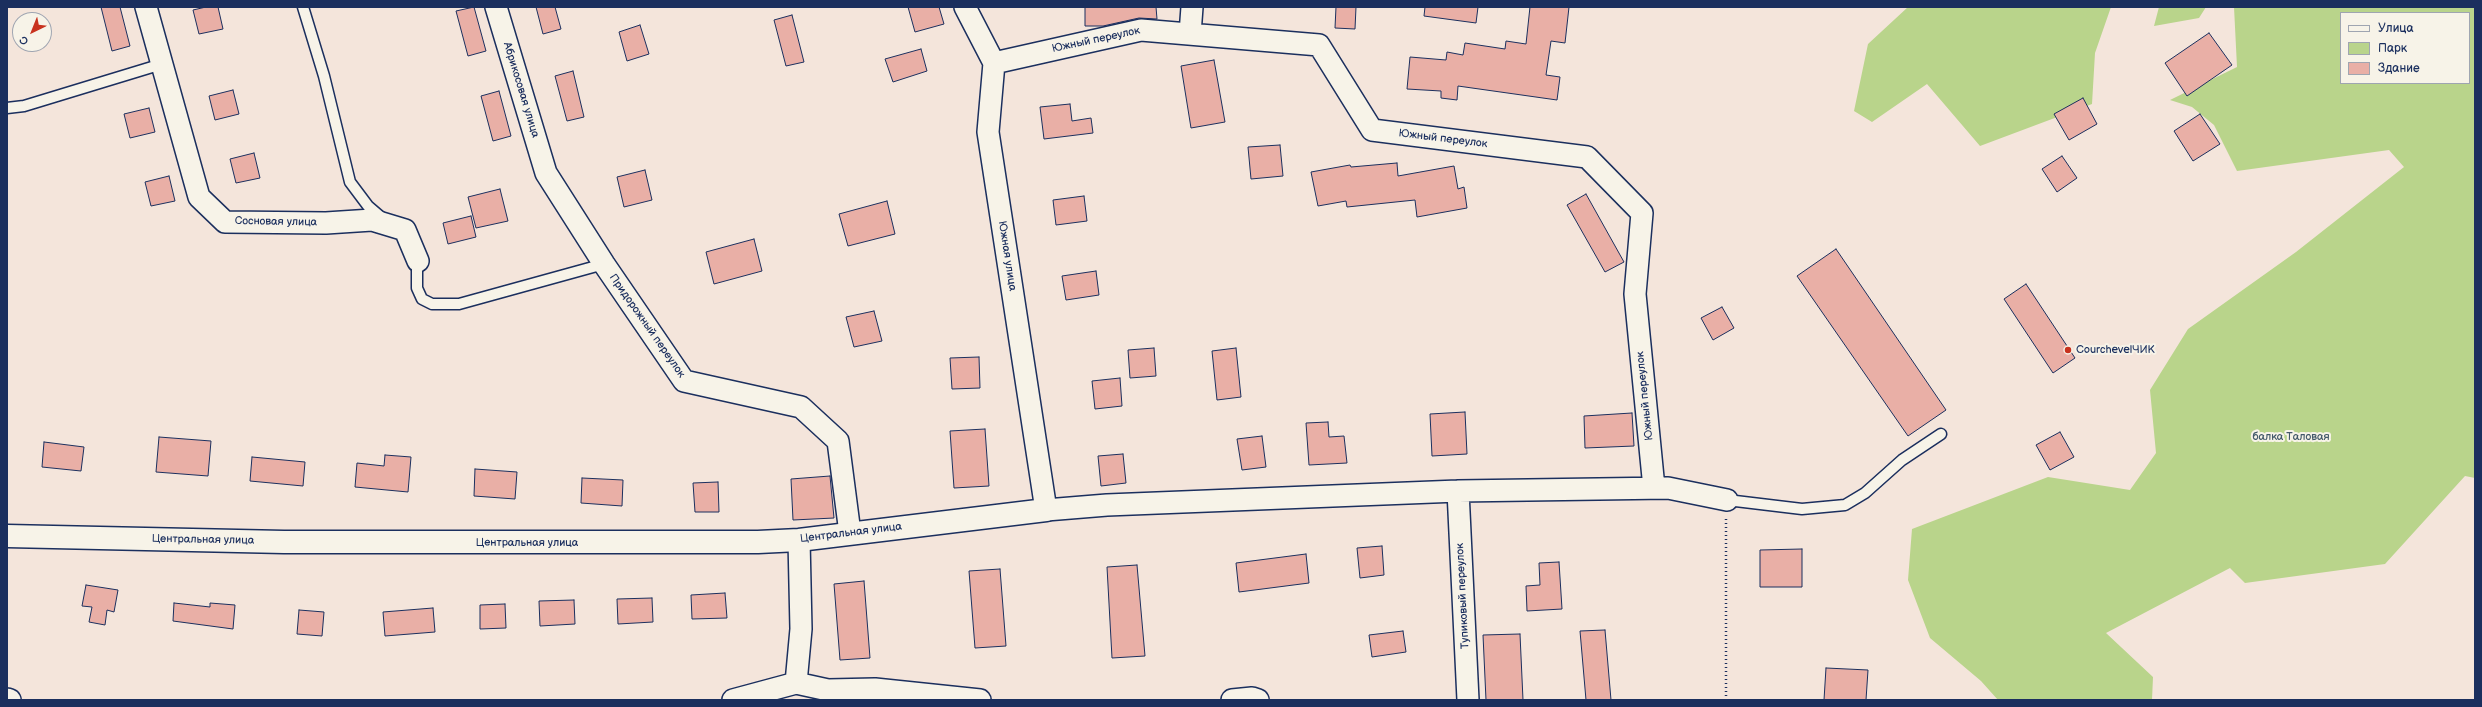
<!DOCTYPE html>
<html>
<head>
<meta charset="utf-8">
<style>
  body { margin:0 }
  #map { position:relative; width:2482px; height:707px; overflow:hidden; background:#f4e5db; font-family:"Balsamiq Sans",sans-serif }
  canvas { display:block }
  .frame { position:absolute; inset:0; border:8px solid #1b2f5e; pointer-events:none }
  .legend { position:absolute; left:2340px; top:12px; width:130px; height:72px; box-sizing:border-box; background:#f7f3e8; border:1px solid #9fa5b1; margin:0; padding:5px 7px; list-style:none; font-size:12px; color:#1b2f5e }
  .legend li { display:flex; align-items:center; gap:8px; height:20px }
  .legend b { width:20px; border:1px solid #9fa5b1 }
  .north { position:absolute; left:12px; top:12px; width:40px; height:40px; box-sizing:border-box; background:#f7f3e8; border:1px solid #9fa5b1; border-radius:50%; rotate:223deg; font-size:11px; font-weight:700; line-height:16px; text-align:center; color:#1b2f5e }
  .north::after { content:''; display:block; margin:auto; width:14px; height:18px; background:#c8321e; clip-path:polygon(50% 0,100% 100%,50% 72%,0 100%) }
</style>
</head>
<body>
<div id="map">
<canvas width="2482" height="707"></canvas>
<div class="frame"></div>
<ul class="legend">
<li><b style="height:5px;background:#f7f3e8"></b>Улица</li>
<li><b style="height:11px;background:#b9d48b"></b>Парк</li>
<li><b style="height:11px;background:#e9afa6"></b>Здание</li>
</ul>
<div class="north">С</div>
</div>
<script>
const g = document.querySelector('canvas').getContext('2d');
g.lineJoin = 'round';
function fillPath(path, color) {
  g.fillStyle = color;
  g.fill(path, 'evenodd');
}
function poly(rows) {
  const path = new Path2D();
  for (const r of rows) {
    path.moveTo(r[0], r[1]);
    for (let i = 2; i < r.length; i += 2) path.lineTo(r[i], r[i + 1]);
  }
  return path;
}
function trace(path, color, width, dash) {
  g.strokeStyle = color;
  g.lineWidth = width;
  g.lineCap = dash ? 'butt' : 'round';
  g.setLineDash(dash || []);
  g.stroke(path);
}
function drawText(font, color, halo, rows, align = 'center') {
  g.font = font + ' "Balsamiq Sans",sans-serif';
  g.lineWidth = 4;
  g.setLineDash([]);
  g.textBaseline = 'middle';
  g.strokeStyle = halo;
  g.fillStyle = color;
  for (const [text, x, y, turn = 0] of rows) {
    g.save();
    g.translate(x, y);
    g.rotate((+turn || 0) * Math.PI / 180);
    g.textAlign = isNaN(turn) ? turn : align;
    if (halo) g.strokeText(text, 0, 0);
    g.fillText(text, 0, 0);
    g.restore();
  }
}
const green = poly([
  [1908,7,2111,7,2095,53,2092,104,1980,146,1927,84,1872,122,1854,111,1868,44],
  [2159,7,2206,7,2199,18,2154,26],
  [2234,7,2475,7,2475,478,2465,476,2385,564,2245,583,2230,568,2106,633,2153,677,2152,700,1998,700,1981,681,1930,638,1908,580,1912,529,2048,477,2130,490,2156,453,2150,390,2188,329,2296,252,2404,167,2389,150,2237,171,2214,125,2192,107,2170,100,2237,67],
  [2341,13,2469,13,2469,83,2341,83]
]);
const building = poly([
  [101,7,120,7,130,46,112,51,101,7],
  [206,7,218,7,223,29,199,34,193,10,206,7],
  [474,7,486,51,468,56,456,11,474,7],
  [536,7,555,7,561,29,543,34,536,7],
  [908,7,939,7,944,24,915,32,908,7],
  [1085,7,1156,7,1157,19,1139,18,1103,26,1085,26,1085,7],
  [1336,7,1356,7,1355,29,1335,28,1336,7],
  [1425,7,1478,7,1476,23,1424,16,1425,7],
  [1530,7,1569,7,1565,43,1551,41,1546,75,1560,77,1557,100,1458,86,1457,100,1441,98,1441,91,1407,89,1410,57,1446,60,1447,52,1463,55,1465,43,1505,49,1506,41,1526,44,1530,7],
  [792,15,804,62,786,66,774,20,792,15],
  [640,25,649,54,627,61,619,32,640,25],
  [2209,33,2232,65,2187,96,2165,63,2209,33],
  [921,49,927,71,893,82,885,59,921,49],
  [1214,60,1225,122,1191,128,1181,66,1214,60],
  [573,71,584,117,567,121,555,76,573,71],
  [233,90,239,114,215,120,209,96,233,90],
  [499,91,511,136,493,141,481,96,499,91],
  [2083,98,2097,124,2069,140,2054,114,2083,98],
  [1070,104,1072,121,1091,118,1093,133,1044,139,1040,107,1070,104],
  [149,108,155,132,130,138,124,114,149,108],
  [2200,114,2220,144,2193,161,2174,131,2200,114],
  [1280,145,1283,176,1251,179,1248,147,1280,145],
  [254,153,260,178,236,183,230,159,254,153],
  [2062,156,2077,178,2057,192,2042,169,2062,156],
  [1397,163,1398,176,1454,166,1458,189,1464,187,1467,208,1417,217,1415,200,1347,207,1346,201,1318,206,1311,172,1350,165,1351,167,1397,163],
  [645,170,652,200,624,207,617,177,645,170],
  [169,176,175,201,151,206,145,182,169,176],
  [500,189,508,221,476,228,468,197,500,189],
  [1586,194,1624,262,1605,272,1567,205,1586,194],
  [1084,196,1087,221,1056,225,1053,200,1084,196],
  [887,201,895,234,848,246,839,214,887,201],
  [471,216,476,237,448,244,443,223,471,216],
  [754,239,762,271,714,284,706,252,754,239],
  [1836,249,1946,410,1908,436,1797,276,1836,249],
  [1096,271,1099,295,1066,300,1062,276,1096,271],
  [2026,284,2075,358,2053,373,2004,299,2026,284],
  [1722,307,1734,328,1713,340,1701,318,1722,307],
  [874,311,882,341,854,347,846,317,874,311],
  [1154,348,1156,376,1130,378,1128,350,1154,348],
  [1236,348,1241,397,1217,400,1212,351,1236,348],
  [979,357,980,388,952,389,950,358,979,357],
  [1120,378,1122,406,1095,409,1092,381,1120,378],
  [1465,412,1467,454,1432,456,1430,414,1465,412],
  [1632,413,1634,446,1585,448,1584,416,1632,413],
  [1328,422,1329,437,1344,436,1347,463,1309,465,1306,423,1328,422],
  [985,429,989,486,954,488,950,431,985,429],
  [2060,432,2074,457,2050,470,2036,445,2060,432],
  [1262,436,1266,467,1242,470,1237,439,1262,436],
  [159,437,211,441,208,476,156,472,159,437],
  [44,442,84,447,81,471,42,467,44,442],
  [1123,454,1126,483,1101,486,1098,456,1123,454],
  [385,455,411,457,408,492,355,487,357,463,384,466,385,455],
  [252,457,305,462,303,486,250,481,252,457],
  [475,469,517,472,515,499,474,496,475,469],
  [830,476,834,518,793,520,791,479,830,476],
  [582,478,623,480,622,506,581,503,582,478],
  [718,482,719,512,695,512,693,483,718,482],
  [1382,546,1384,575,1360,578,1357,548,1382,546],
  [1802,549,1802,587,1760,587,1760,550,1802,549],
  [1306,554,1309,583,1239,592,1236,563,1306,554],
  [1559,562,1562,609,1527,611,1526,586,1540,585,1539,563,1559,562],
  [1137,565,1145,656,1112,658,1107,567,1137,565],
  [1000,569,1006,646,975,648,969,571,1000,569],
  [864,581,870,658,840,660,834,584,864,581],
  [86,585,118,590,114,612,107,610,105,625,89,622,92,607,82,606,86,585],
  [725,593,727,618,692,619,691,595,725,593],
  [652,598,653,622,618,624,617,599,652,598],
  [574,600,575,624,540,626,539,601,574,600],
  [174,603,210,607,210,603,235,605,233,629,173,621,174,603],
  [505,604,506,628,480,629,480,605,505,604],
  [433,608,435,632,385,636,383,612,433,608],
  [299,610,324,612,322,636,297,634,299,610],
  [1605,630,1611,700,1586,700,1580,631,1605,630],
  [1403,631,1406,652,1372,657,1369,635,1403,631],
  [1520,634,1523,700,1486,700,1483,635,1520,634],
  [1826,668,1868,670,1866,700,1824,700,1826,668]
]);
const path = poly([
  [1726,519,1726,700]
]);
const service = poly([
  [303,7,324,76,350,182,368,206,382,218],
  [7,108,24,106,162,64],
  [417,259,417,288,422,299,432,304,459,304,604,264],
  [1727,500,1802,509,1845,505,1865,493,1902,460,1941,434]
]);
const minor = poly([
  [146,7,199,197,225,222,326,223,372,220,405,230,418,261],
  [496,7,546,173,604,264,684,381,801,407,838,441,850,533],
  [965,7,994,63,988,132,1046,510,1107,505,1458,491,1668,488,1727,500],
  [1190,34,1192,7],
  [994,63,1141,30,1319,45,1372,130,1587,157,1642,213,1635,294,1654,488],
  [1458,491,1468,700],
  [796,683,828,690,875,689,980,700],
  [7,699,10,700],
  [733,700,796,683,801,629,799,540],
  [1232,700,1252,698,1258,700]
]);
const tertiary = poly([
  [7,536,284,542,758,542,799,540,1046,510]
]);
const markers = [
  [2068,350,4,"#c8321e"]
];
const streetNames = [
  ["Южный переулок",1096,40,-12],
  ["Абрикосовая улица",521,90,73],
  ["Южный переулок",1443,139,7],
  ["Сосновая улица",276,222,1],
  ["Южная улица",1007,256,81],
  ["Придорожный переулок",647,326,55],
  ["Южный переулок",1645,396,-96],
  ["Центральная улица",851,533,-7],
  ["Центральная улица",203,540,1],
  ["Центральная улица",527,543],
  ["Тупиковый переулок",1463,596,-93]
];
const poiNames = [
  ["CourсhevelЧИК",2076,350]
];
const parkNames = [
  ["балка Таловая",2291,437]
];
fillPath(green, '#b9d48b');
fillPath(building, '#e9afa6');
trace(building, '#1b2f5e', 1);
trace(service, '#1b2f5e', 13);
trace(minor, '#1b2f5e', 24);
trace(tertiary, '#1b2f5e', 25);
trace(path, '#1b2f5e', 2.5, [1, 3]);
trace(service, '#f7f3e8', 10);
trace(minor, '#f7f3e8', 21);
trace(tertiary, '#f7f3e8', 22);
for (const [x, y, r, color] of markers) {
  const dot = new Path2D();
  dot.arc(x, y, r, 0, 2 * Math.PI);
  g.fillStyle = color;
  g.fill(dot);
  trace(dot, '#f7f3e8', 1.5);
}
drawText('11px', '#1b2f5e', '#f7f3e8', streetNames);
drawText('11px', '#1b2f5e', '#f7f3e8', poiNames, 'left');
drawText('11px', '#425869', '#f7f3e8', parkNames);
</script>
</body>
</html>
